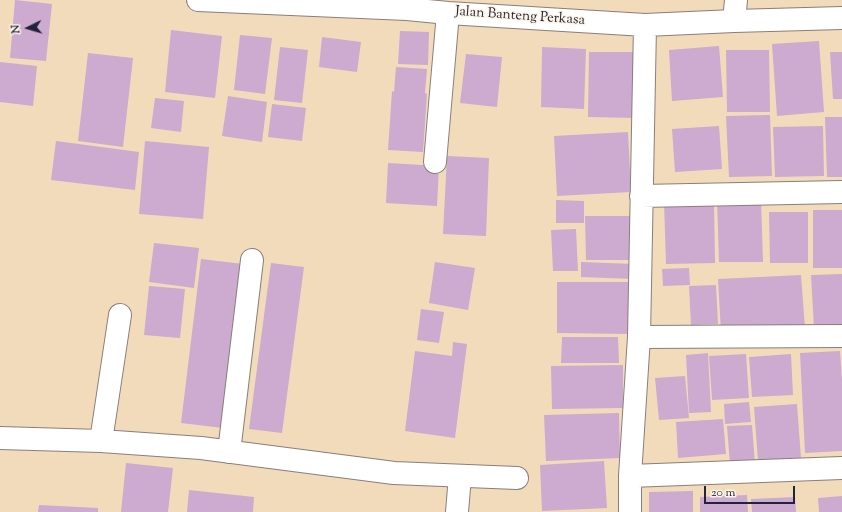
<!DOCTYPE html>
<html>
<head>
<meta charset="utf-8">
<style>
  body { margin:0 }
  #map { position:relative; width:842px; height:512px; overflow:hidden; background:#f2dbbb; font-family:"Sorts Mill Goudy",serif }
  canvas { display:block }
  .north { position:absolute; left:8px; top:8px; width:40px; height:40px; -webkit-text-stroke:3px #fcf5e5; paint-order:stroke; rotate:265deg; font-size:11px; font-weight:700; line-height:16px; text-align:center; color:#22223b }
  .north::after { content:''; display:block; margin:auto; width:14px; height:18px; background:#22223b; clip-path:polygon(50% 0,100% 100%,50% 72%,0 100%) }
  .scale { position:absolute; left:704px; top:486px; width:91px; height:18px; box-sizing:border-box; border:2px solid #22223b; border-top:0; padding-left:5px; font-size:12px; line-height:14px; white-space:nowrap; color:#22223b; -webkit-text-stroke:3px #fcf5e5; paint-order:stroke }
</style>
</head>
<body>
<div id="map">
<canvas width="842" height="512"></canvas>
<div class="north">N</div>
<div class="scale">20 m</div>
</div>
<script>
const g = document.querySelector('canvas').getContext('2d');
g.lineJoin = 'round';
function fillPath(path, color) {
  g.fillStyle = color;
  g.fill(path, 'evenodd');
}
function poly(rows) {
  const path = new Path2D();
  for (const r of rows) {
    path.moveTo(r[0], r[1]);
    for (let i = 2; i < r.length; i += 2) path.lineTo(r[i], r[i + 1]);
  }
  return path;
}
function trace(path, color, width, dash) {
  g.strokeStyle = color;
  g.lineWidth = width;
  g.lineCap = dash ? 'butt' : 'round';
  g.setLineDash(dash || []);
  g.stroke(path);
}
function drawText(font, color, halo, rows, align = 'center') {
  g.font = font + ' "Sorts Mill Goudy",serif';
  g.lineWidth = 3;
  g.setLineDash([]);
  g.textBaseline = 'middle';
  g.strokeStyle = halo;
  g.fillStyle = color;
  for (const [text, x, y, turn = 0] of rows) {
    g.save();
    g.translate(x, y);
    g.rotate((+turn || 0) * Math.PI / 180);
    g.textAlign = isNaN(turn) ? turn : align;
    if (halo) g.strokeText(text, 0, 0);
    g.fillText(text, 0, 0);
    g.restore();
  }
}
const building = poly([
  [15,0,52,4,46,61,10,58],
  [171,30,222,36,215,98,165,92],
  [400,31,429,32,428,65,398,64],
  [240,35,272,38,265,94,234,90],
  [322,37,361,42,357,72,319,67],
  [819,41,824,112,777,116,772,44],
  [719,46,723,97,672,101,669,50],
  [280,47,308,50,302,103,274,100],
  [542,47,586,49,584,109,541,107],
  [726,50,769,50,770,112,727,112],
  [589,52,637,52,636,118,588,117],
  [830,52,842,52,842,99,833,99],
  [88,53,133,58,123,147,78,141],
  [466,54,502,57,497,107,460,103],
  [0,62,37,66,33,106,0,102],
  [396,67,427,69,425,93,427,94,423,152,388,150,392,91,394,92],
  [228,96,267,102,262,142,222,136],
  [155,98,184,101,181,132,151,128],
  [272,104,306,108,302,141,268,137],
  [770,115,772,176,729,177,726,116],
  [825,117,842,117,842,177,827,177],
  [719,126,722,169,675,172,672,129],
  [823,126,824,176,775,177,773,127],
  [628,132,631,192,557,196,554,136],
  [56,141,139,152,135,190,51,180],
  [145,141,209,147,203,219,139,214],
  [447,156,489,158,486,236,443,234],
  [388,163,439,166,437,206,386,203],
  [717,199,761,199,763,262,719,262],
  [556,200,584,201,584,223,556,223],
  [714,201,715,263,666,264,664,202],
  [813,210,842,210,842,268,813,268],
  [769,212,808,212,808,263,770,263],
  [585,216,632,216,632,260,586,260],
  [576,229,578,271,553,271,551,230],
  [154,243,199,248,194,288,149,282],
  [201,259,243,264,223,428,181,423],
  [435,262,475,268,468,310,429,303],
  [581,262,634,264,633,279,581,277],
  [271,263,304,267,282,433,249,429],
  [689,268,690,285,663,286,662,269],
  [842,274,842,327,814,328,811,275],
  [801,275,805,328,721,332,718,279],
  [557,282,629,282,629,334,557,333],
  [716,285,718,324,691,325,689,286],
  [149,286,185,289,180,338,144,335],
  [421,309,444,312,439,343,417,340],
  [562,337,618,337,619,363,561,363],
  [453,342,467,344,455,438,405,431,415,351,452,356],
  [840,351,842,381,842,451,805,453,800,353],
  [708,353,711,412,689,413,686,355],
  [746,354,749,398,712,400,709,356],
  [791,354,793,395,752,397,749,357],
  [623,365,623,408,552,409,551,366],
  [685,376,689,418,659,420,655,378],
  [749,402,751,422,725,424,724,404],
  [797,404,801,458,758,461,754,407],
  [619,413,620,458,546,461,544,415],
  [723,419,726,454,678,458,676,422],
  [752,425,755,464,730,465,727,426],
  [604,461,607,508,542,511,540,465],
  [126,463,173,468,168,512,121,512],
  [189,490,254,497,253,512,187,512],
  [693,491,693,512,649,512,649,492],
  [747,495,748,512,700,512,700,497],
  [842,496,842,512,819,512,818,498],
  [795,497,796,512,752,512,751,499],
  [39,505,98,508,98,512,38,512]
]);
const minor = poly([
  [198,0,407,9,448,13,645,25,734,21,842,18],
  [734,21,736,0],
  [435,162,448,13],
  [641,196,842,192],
  [639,337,842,336],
  [0,438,101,441,201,448,394,473,517,478],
  [101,441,120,315],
  [229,452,252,260],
  [630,476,842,468],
  [457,512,460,476],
  [630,512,630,476,639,337,645,25]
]);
const streetNames = [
  ["Jalan Banteng Perkasa",520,17,4]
];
fillPath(building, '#cdaacf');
trace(minor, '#8a7e7b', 24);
trace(minor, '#fff', 22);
drawText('14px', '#22223b', '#fcf5e5', streetNames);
</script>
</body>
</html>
